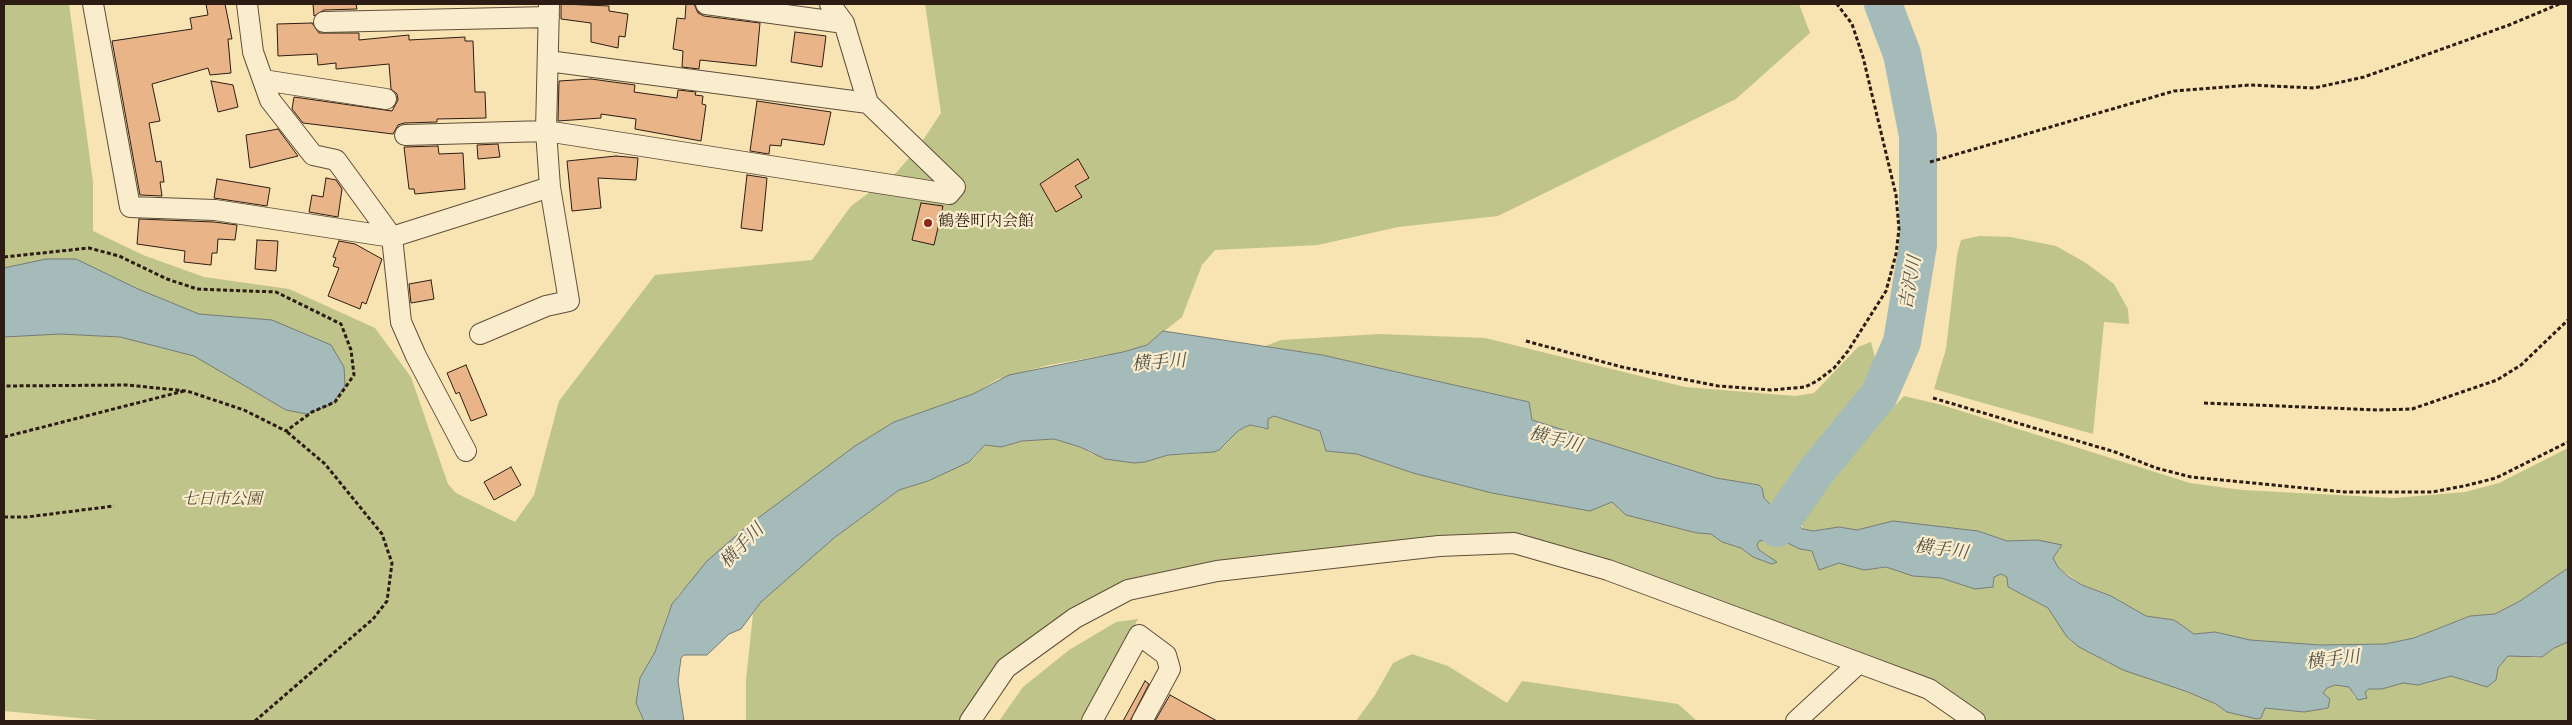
<!DOCTYPE html>
<html>
<head>
<meta charset="utf-8">
<style>
  body { margin:0 }
  #map { position:relative; width:2572px; height:725px; overflow:hidden; background:#f8e4b2; font-family:"IM FELL Double Pica",serif }
  canvas { display:block }
  .frame { position:absolute; inset:0; border:5px solid #2c1c13; pointer-events:none }
</style>
</head>
<body>
<div id="map">
<canvas width="2572" height="725"></canvas>
<div class="frame"></div>
</div>
<script>
const g = document.querySelector('canvas').getContext('2d');
g.lineJoin = 'round';
function fillPath(path, color) {
  g.fillStyle = color;
  g.fill(path, 'evenodd');
}
function poly(rows) {
  const path = new Path2D();
  for (const r of rows) {
    path.moveTo(r[0], r[1]);
    for (let i = 2; i < r.length; i += 2) path.lineTo(r[i], r[i + 1]);
  }
  return path;
}
function trace(path, color, width, dash) {
  g.strokeStyle = color;
  g.lineWidth = width;
  g.lineCap = dash ? 'butt' : 'round';
  g.setLineDash(dash || []);
  g.stroke(path);
}
function drawText(font, color, halo, rows, align = 'center') {
  g.font = font + ' "IM FELL Double Pica","Noto Serif JP",serif';
  g.lineWidth = 4.5;
  g.setLineDash([]);
  g.textBaseline = 'middle';
  g.strokeStyle = halo;
  g.fillStyle = color;
  for (const [text, x, y, turn = 0] of rows) {
    g.save();
    g.translate(x, y);
    g.rotate((+turn || 0) * Math.PI / 180);
    g.textAlign = isNaN(turn) ? turn : align;
    if (halo) g.strokeText(text, 0, 0);
    g.fillText(text, 0, 0);
    g.restore();
  }
}
const green = poly([
  [4,4,69,4,93,182,93,231,143,255,204,277,289,289,375,328,411,377,448,484,456,493,515,522,534,495,559,401,655,275,812,260,851,206,896,173,919,146,941,113,925,4,1799,4,1810,33,1736,99,1498,216,1398,227,1318,245,1215,250,1202,265,1182,317,1147,345,1123,352,1049,365,998,379,973,394,894,422,876,433,746,527,678,595,668,613,655,652,640,678,636,703,644,721,110,721,4,711],
  [1979,236,2011,237,2056,246,2086,263,2114,284,2128,309,2129,324,2104,322,2093,434,1934,389,1946,349,1957,255,1961,240],
  [1379,334,1485,338,1685,387,1795,396,1814,393,1858,347,1871,342,1876,362,1869,386,1848,422,1824,439,1813,466,1793,489,1792,499,1784,507,1777,509,1764,498,1762,488,1759,485,1716,478,1532,420,1529,402,1322,355,1265,346,1281,340],
  [1904,396,1942,405,2190,483,2242,490,2394,498,2465,492,2499,483,2568,448,2568,568,2520,601,2495,614,2470,616,2414,638,2385,644,2320,645,2250,640,2215,632,2194,634,2174,620,2146,616,2111,596,2082,585,2058,567,2053,558,2054,554,2060,550,2038,540,2007,541,1978,531,1866,528,1850,531,1839,527,1813,531,1803,529,1799,517,1804,500,1823,471,1849,445,1877,425],
  [1274,416,1320,431,1326,451,1357,454,1413,473,1492,493,1590,511,1612,502,1626,515,1697,533,1711,534,1722,542,1741,548,1753,557,1772,564,1769,556,1759,550,1757,545,1759,541,1777,538,1800,549,1812,551,1819,569,1839,563,1864,570,1887,567,1913,576,1941,578,1975,589,1994,584,1994,577,2001,574,2007,577,2008,587,2048,608,2071,641,2108,663,2188,692,2216,704,2227,712,2261,718,2265,708,2304,712,2328,708,2323,693,2327,688,2335,685,2349,687,2355,698,2369,689,2382,689,2403,683,2418,685,2451,676,2481,685,2496,680,2498,668,2508,656,2521,655,2534,658,2542,657,2554,648,2568,642,2568,721,1975,721,1929,689,1514,543,1128,590,1006,668,970,721,746,721,746,680,753,614,761,602,790,574,834,538,899,490,928,481,973,459,985,445,1001,447,1022,441,1054,439,1080,447,1092,454,1134,463,1145,462,1168,455,1197,454,1224,446,1238,431,1250,425,1263,429,1268,419],
  [1138,619,1084,721,999,721,1023,687,1069,650,1116,622],
  [1412,654,1448,666,1507,703,1522,681,1678,704,1697,721,1356,721,1375,695,1393,663]
]);
const water = poly([
  [46,259,76,259,138,289,199,314,272,320,331,345,344,367,345,386,332,404,307,414,286,410,194,356,120,337,60,334,4,337,4,268,46,259],
  [1163,331,1322,355,1529,402,1532,420,1716,478,1759,485,1762,488,1764,498,1772,506,1777,509,1784,507,1790,513,1789,520,1803,529,1813,531,1839,527,1857,530,1893,521,1978,531,2007,541,2038,540,2062,545,2053,558,2058,567,2069,577,2082,585,2111,596,2146,616,2174,620,2194,634,2215,632,2250,640,2320,645,2385,644,2414,638,2470,616,2495,614,2520,601,2568,568,2568,642,2554,648,2542,657,2508,656,2498,668,2496,680,2487,687,2451,676,2418,685,2403,683,2382,689,2369,689,2365,692,2367,698,2358,700,2349,687,2335,685,2327,688,2323,693,2330,699,2328,708,2304,712,2265,708,2261,718,2257,719,2227,712,2216,704,2188,692,2123,670,2079,647,2067,637,2048,608,2008,587,2007,577,2001,574,1994,577,1993,587,1975,589,1941,578,1913,576,1886,567,1864,570,1839,563,1819,570,1812,551,1800,549,1777,538,1759,541,1757,545,1759,550,1777,562,1772,564,1753,557,1741,548,1722,542,1711,534,1697,533,1626,515,1612,502,1590,511,1492,493,1413,473,1357,454,1326,451,1320,431,1274,416,1268,419,1268,429,1250,425,1245,427,1238,431,1219,450,1214,452,1168,455,1145,462,1134,463,1105,459,1080,447,1054,439,1022,441,1001,447,985,445,969,462,928,481,899,490,834,538,761,602,741,629,729,634,707,655,684,655,681,658,678,681,684,721,644,721,636,703,640,678,655,652,672,604,707,561,746,527,855,446,894,422,973,394,1009,375,1123,352,1147,345,1163,331]
]);
const river = poly([
  [1777,528,1815,473,1879,395,1902,342,1918,245,1918,136,1902,54,1883,4]
]);
const building = poly([
  [206,4,225,4,232,39,228,39,231,73,210,75,208,68,152,84,160,121,149,123,156,162,161,161,164,182,160,182,162,196,140,195,112,41,192,29,190,18,208,15,206,4],
  [313,4,356,4,357,9,324,10,314,16,313,4],
  [561,4,609,6,609,11,628,14,625,37,619,36,618,48,591,42,591,23,561,19,561,4],
  [686,4,694,4,698,13,704,16,760,23,756,66,700,60,699,69,682,67,683,51,673,49,677,18,685,19,686,4],
  [312,23,319,33,359,33,359,40,409,35,409,40,465,37,465,41,473,41,475,92,485,92,486,118,437,119,437,122,404,123,398,125,393,134,303,123,292,109,294,97,392,111,398,100,397,94,391,89,389,64,336,69,336,63,318,65,317,54,278,56,277,24,312,23],
  [795,32,826,36,822,67,791,62,795,32],
  [591,79,635,85,634,92,677,98,678,90,696,92,695,95,703,96,702,104,706,105,701,141,635,129,636,119,601,114,601,118,558,121,559,81,591,79],
  [211,81,233,85,238,107,218,112,211,81],
  [757,101,831,112,824,145,782,139,781,146,770,145,769,154,750,151,757,101],
  [278,129,298,156,250,168,246,135,278,129],
  [498,144,500,157,478,159,477,145,498,144],
  [438,146,439,154,463,153,465,189,415,194,414,189,409,189,404,147,438,146],
  [616,156,638,158,636,180,598,178,601,208,572,211,567,161,616,156],
  [1078,159,1089,178,1075,186,1082,197,1056,212,1040,184,1078,159],
  [747,175,767,178,762,231,741,228,747,175],
  [326,178,336,180,342,189,338,217,309,212,312,195,323,197,326,178],
  [217,179,270,188,267,206,214,198,217,179],
  [921,203,943,206,934,245,912,240,921,203],
  [139,219,214,222,237,225,235,240,218,239,217,253,212,253,211,265,184,262,185,251,137,244,139,219],
  [257,240,278,241,276,271,255,269,257,240],
  [339,241,355,244,382,259,366,304,362,302,360,309,328,296,339,268,333,266,336,258,333,257,339,241],
  [431,280,434,299,411,303,409,284,431,280],
  [466,365,487,415,471,421,459,392,456,394,447,373,466,365],
  [511,467,521,485,494,500,484,482,511,467],
  [1145,681,1149,684,1130,721,1123,721,1145,681],
  [1170,695,1217,721,1155,721,1170,695]
]);
const path = poly([
  [1930,162,2174,91,2250,85,2314,88,2364,77,2509,25,2559,4],
  [4,257,89,248,119,256,167,279,197,289,276,292,341,324,351,350,354,375,335,402,312,412,286,431,244,410,187,391,127,385,4,386],
  [1526,341,1622,367,1718,386,1771,390,1805,387,1817,381,1834,368,1848,351,1886,291,1896,254,1899,229,1896,195,1863,57,1852,24,1837,4],
  [1933,398,2115,452,2156,468,2191,477,2345,492,2432,492,2464,486,2496,478,2568,442],
  [2204,403,2379,410,2412,409,2497,380,2521,365,2568,320],
  [4,437,184,391],
  [4,517,27,517,114,506],
  [255,721,373,619,387,601,392,563,382,534,325,464,286,431]
]);
const minor = poly([
  [93,4,130,207,215,210,392,237,550,187],
  [247,4,253,52,270,100,313,155,336,160,392,237,401,322,416,356,466,451],
  [706,4,844,23],
  [324,22,549,17],
  [548,61,868,103],
  [263,80,386,99],
  [405,135,546,131,949,194,955,187,868,103,844,23,830,4],
  [480,334,546,306,569,301,550,187,546,131,549,4],
  [970,721,1006,668,1075,618,1128,590,1217,571,1439,546,1514,543,1608,570,1859,663,1929,689,1975,721],
  [1092,721,1139,635,1166,655,1170,669,1142,721],
  [1796,721,1859,663]
]);
const markers = [
  [928,223,5,"#8f2418"]
];
const poiNames = [
  ["鶴巻町内会館",938,223]
];
const parkNames = [
  ["七日市公園",222,501]
];
const waterNames = [
  ["吉沢川",1912,283,-80],
  ["横手川",1159,364,-4],
  ["横手川",1555,441,15],
  ["横手川",743,547,-46],
  ["横手川",1941,551,8],
  ["横手川",2333,661,-6]
];
fillPath(green, '#bfc48b');
fillPath(water, '#a5bbb9');
trace(water, '#757b77', 1);
trace(river, '#a5bbb9', 38);
fillPath(building, '#e9b588');
trace(building, '#2c1c13', 1);
trace(minor, '#5f4e3b', 22);
trace(path, '#2c1c13', 3, [4, 2.5]);
trace(minor, '#faedcd', 20);
for (const [x, y, r, color] of markers) {
  const dot = new Path2D();
  dot.arc(x, y, r, 0, 2 * Math.PI);
  g.fillStyle = color;
  g.fill(dot);
  trace(dot, '#faedcd', 2);
}
drawText('16px', '#2c1c13', '#faedcd', poiNames, 'left');
drawText('italic 16px', '#584e37', '#faedcd', parkNames);
drawText('italic 18px', '#56544d', '#faedcd', waterNames);
</script>
</body>
</html>
